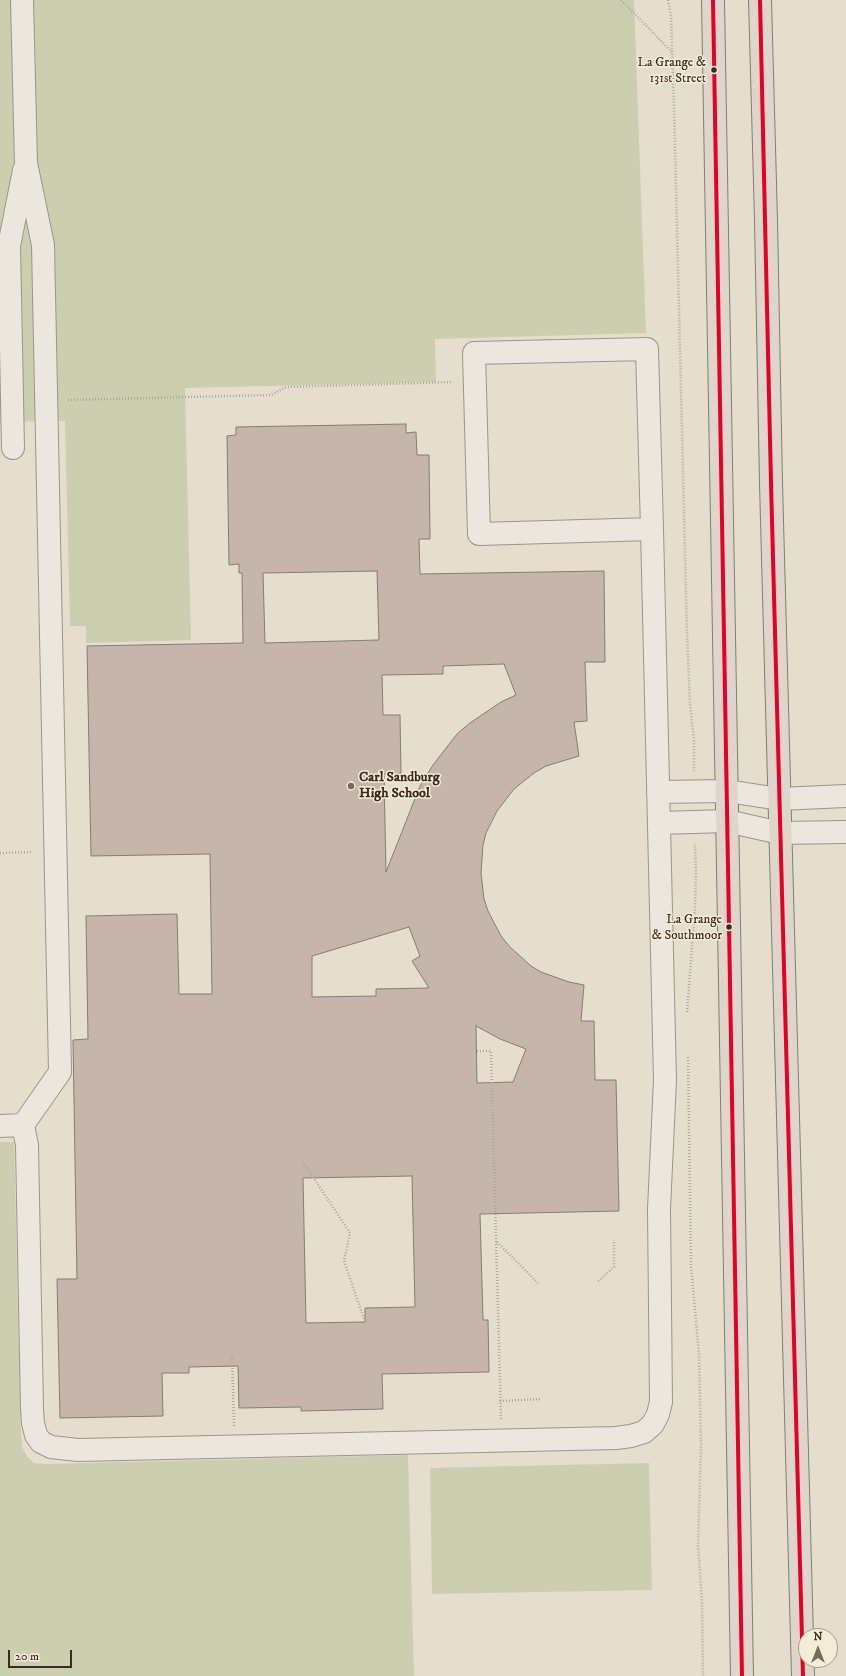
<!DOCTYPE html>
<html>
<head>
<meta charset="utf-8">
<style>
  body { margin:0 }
  #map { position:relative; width:846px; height:1676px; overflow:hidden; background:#e5decd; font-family:"IM FELL DW Pica",serif }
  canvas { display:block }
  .north { position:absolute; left:798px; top:1628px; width:40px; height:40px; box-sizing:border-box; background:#f5ecd8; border:1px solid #ab9e8e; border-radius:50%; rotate:0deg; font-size:11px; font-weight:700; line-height:16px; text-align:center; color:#3c2a20 }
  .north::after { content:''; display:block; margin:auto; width:14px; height:18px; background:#77695d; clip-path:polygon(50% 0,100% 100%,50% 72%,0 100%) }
  .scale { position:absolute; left:8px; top:1650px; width:64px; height:18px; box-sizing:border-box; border:2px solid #3c2a20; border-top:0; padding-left:5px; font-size:12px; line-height:14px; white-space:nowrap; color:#3c2a20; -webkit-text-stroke:3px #f5ecd8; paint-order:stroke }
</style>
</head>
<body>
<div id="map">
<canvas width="846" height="1676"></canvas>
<div class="north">N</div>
<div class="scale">20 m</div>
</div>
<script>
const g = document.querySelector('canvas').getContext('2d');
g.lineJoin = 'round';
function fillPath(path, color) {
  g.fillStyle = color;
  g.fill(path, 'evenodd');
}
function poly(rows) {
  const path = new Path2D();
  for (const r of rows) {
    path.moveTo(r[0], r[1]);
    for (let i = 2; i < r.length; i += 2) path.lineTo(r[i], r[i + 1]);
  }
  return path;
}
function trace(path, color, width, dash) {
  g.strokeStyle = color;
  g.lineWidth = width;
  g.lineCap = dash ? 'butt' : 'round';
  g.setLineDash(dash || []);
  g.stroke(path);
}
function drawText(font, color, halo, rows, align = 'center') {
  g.font = font + ' "IM FELL DW Pica",serif';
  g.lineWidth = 3;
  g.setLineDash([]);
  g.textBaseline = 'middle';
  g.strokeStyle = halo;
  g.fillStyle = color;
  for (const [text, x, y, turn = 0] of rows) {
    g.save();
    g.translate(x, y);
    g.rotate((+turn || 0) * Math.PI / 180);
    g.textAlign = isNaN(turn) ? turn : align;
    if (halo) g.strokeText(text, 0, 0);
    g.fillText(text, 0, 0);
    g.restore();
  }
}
const green = poly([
  [0,0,634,0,646,333,435,339,436,382,185,388,191,640,86,643,86,626,70,626,65,421,0,422],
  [0,1142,14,1142,21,1433,22,1447,27,1456,34,1463,45,1464,408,1455,414,1676,0,1676],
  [649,1463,652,1590,432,1594,430,1468]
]);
const building = poly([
  [406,424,406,433,416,432,417,455,429,455,430,539,419,539,420,574,604,571,605,662,585,662,587,721,574,722,579,756,546,766,534,773,514,789,497,811,486,833,483,845,481,873,484,899,488,911,501,936,510,947,531,966,541,972,569,982,584,985,581,1021,594,1021,595,1080,616,1080,619,1211,480,1214,483,1320,488,1320,489,1372,382,1374,383,1409,301,1411,301,1407,239,1408,238,1366,189,1367,189,1373,162,1373,163,1416,60,1418,57,1279,77,1279,73,1040,88,1039,86,916,177,914,179,994,212,994,210,854,91,856,87,646,243,643,242,573,239,573,239,564,229,565,227,436,236,435,236,427,406,424],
  [377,571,379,640,265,643,263,573,377,571],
  [504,664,516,695,501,702,470,723,457,734,433,765,420,786,386,872,384,774,401,774,400,715,383,715,382,675,443,674,443,666,504,664],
  [409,927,420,956,412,961,429,988,376,989,376,996,312,997,312,956,409,927],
  [476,1026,500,1039,526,1049,513,1082,477,1083,476,1026],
  [412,1176,415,1307,365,1308,365,1322,306,1323,303,1178,412,1176]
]);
const path = poly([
  [621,0,672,52],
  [668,0,671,16,674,107,687,634,690,704,694,740,694,771],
  [68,400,271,395,286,387,453,382],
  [0,853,33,852],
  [687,1012,695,908,696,872,695,844],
  [477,1051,491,1051,501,1420],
  [688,1057,691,1266,699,1354,701,1446,698,1546,702,1601,703,1676],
  [303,1162,350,1233,344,1261,365,1322],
  [497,1242,538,1283],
  [598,1281,614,1267,614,1240],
  [232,1356,234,1426],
  [500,1401,541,1399]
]);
const minor = poly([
  [22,0,26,163,43,245,60,1072,23,1125,27,1145,32,1409,33,1423,36,1435,41,1442,51,1447,78,1450,616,1438,631,1436,644,1432,653,1424,658,1414,661,1402,659,1209,665,1080,652,529,647,349,474,353,479,534,652,529],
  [13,448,9,246,24,170],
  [658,792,727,791,779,799,846,796],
  [659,823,727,821,780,833,846,832],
  [0,1126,23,1125]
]);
const highway = poly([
  [713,0,742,1676],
  [760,0,766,220,771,483,803,1676]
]);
const bus1 = poly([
  [713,0,742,1676],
  [760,0,771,483,803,1676]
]);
const markers = [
  [714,70,3.5,"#3c2a20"],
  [351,786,4,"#77695d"],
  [729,927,3.5,"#3c2a20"]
];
const busNames = [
  ["La Grange &",706,63],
  ["131st Street",706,79],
  ["La Grange",722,920],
  ["& Southmoor",722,936]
];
const poiNames = [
  ["Carl Sandburg",359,778],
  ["High School",359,794]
];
fillPath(green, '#cbcfaf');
fillPath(building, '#c6b5aa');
trace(building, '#837d73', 1);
trace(minor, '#9b958a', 24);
trace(highway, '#837d73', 24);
trace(path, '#aca79f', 2.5, [1, 2]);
trace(minor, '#ebe6de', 22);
trace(highway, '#ded6ca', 22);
trace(bus1, '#e4002b', 4);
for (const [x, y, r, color] of markers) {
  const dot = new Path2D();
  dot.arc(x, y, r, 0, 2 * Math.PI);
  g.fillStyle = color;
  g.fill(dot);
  trace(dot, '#f5ecd8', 1.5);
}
drawText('13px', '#3c2a20', '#f5ecd8', busNames, 'right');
drawText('bold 14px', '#3c2a20', '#f5ecd8', poiNames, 'left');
</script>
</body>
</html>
